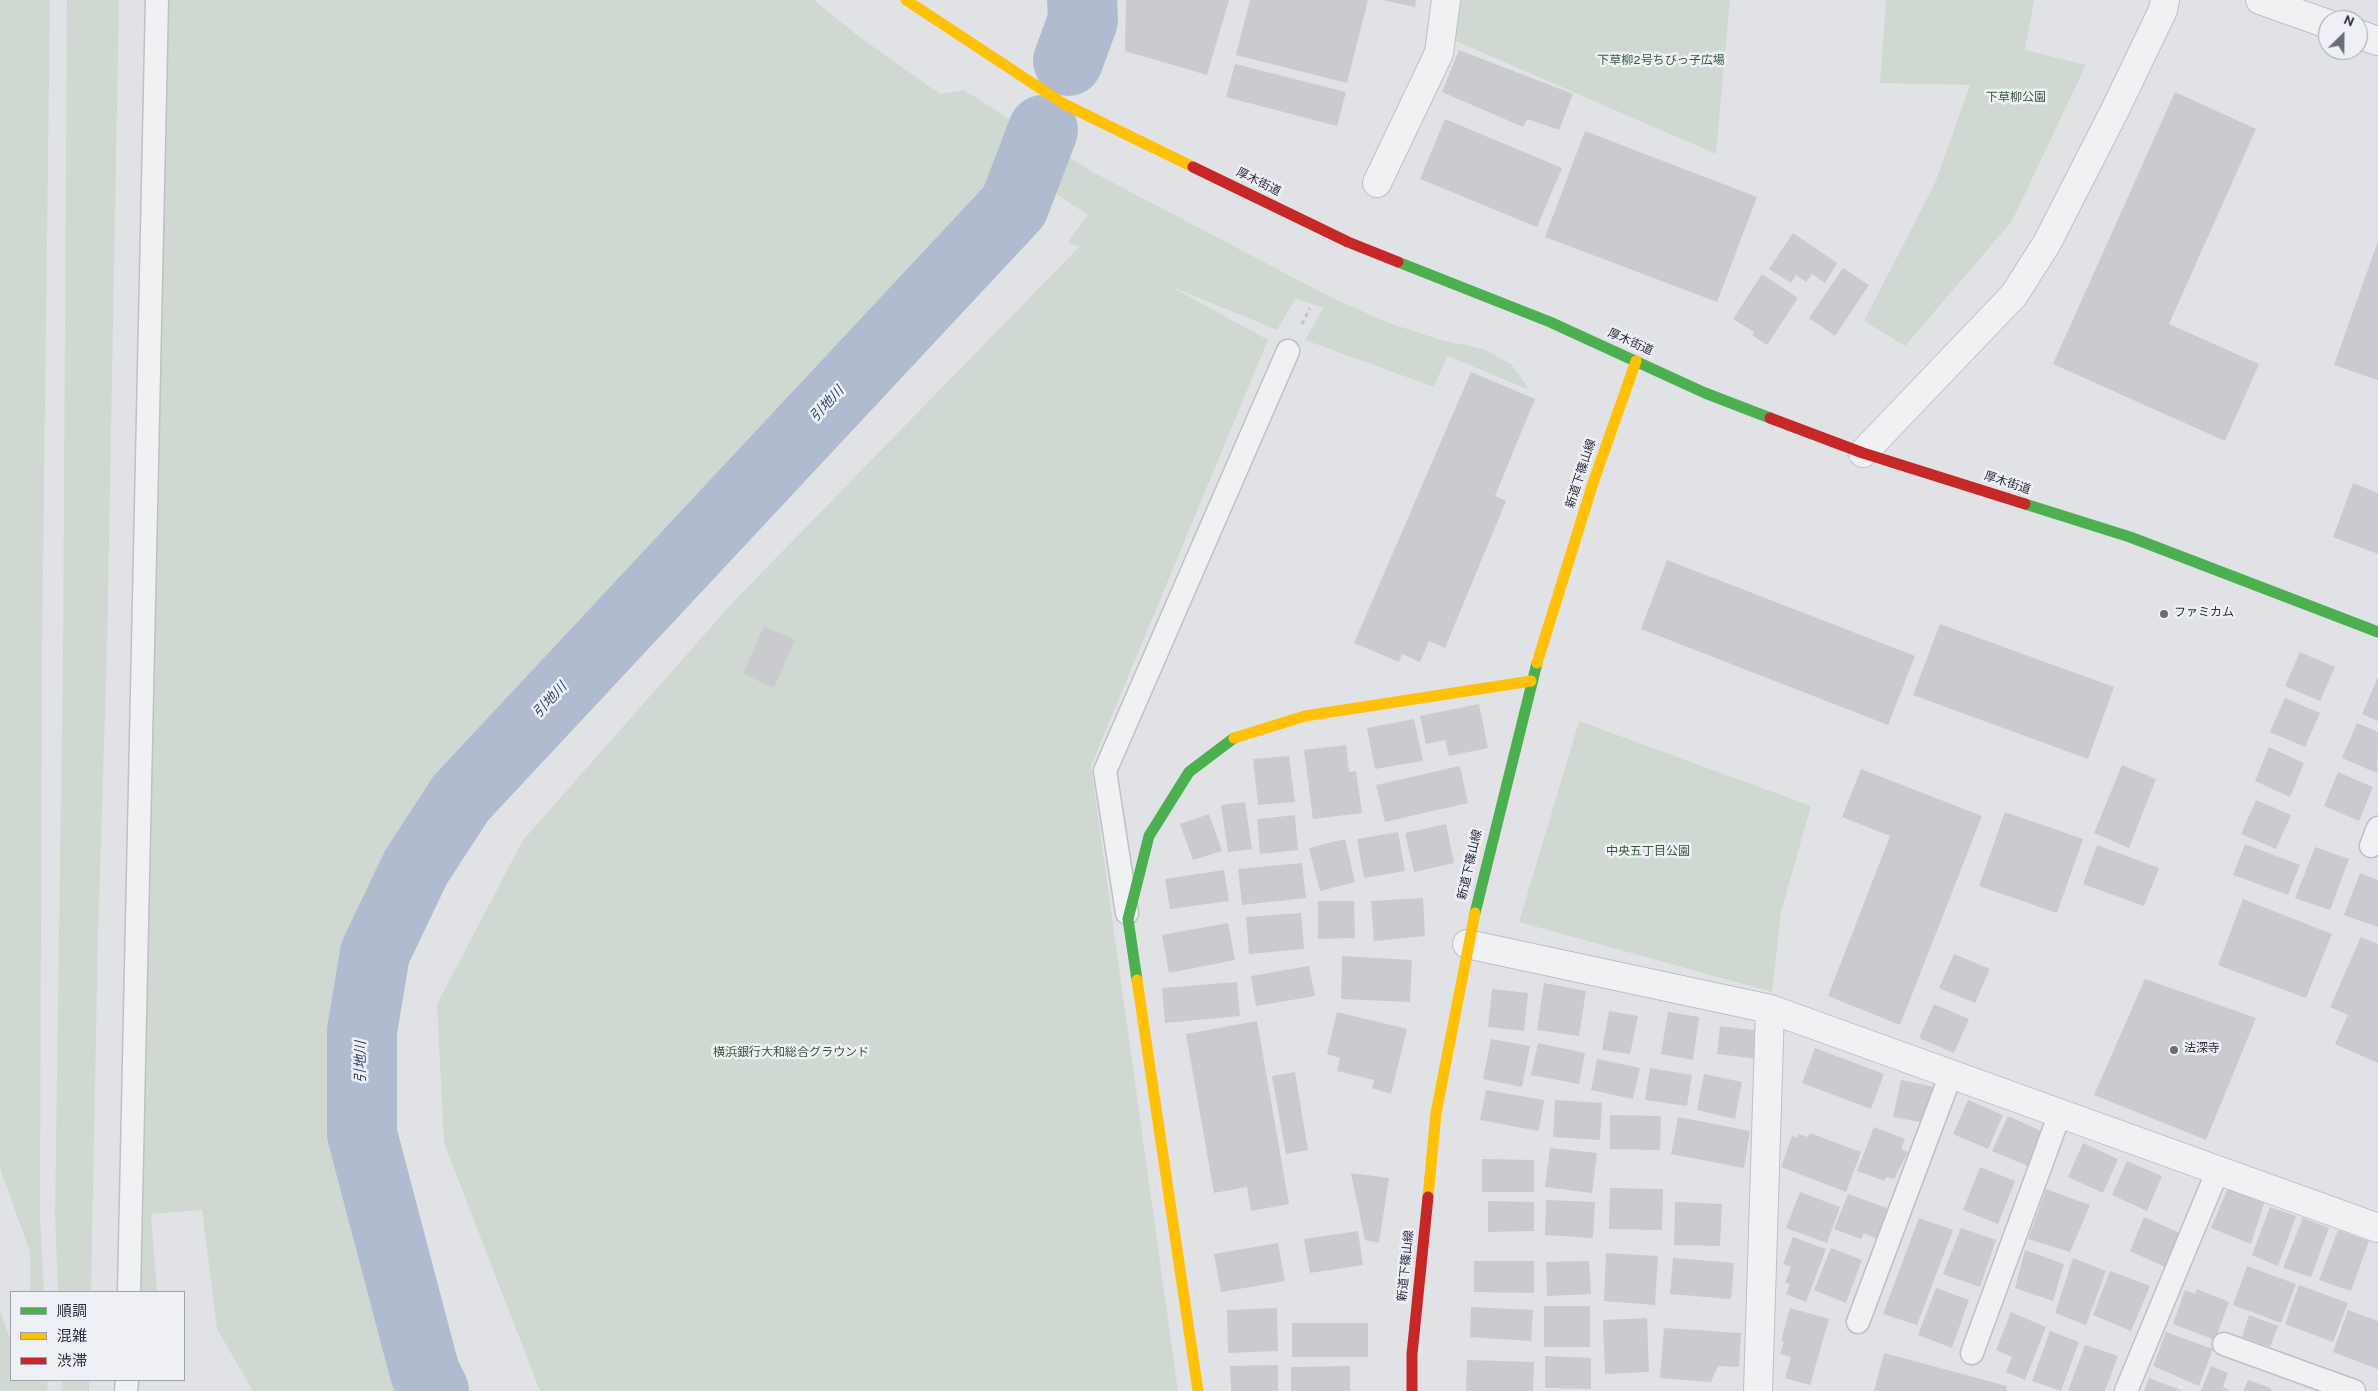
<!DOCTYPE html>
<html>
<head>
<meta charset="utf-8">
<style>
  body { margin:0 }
  #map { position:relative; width:2378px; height:1391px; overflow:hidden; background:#e1e2e6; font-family:Overpass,"Noto Sans JP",sans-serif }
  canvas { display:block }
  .legend { position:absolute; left:10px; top:1291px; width:175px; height:90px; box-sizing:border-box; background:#eff0f6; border:1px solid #9fa2ad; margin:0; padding:6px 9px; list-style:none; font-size:15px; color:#282d3f }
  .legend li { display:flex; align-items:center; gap:10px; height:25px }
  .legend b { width:25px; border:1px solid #9fa2ad }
  .north { position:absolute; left:2318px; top:10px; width:50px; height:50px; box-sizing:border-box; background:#eff0f6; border:1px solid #9fa2ad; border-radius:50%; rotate:23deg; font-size:14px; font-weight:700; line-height:20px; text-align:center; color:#282d3f }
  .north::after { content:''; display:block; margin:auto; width:18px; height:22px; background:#696c79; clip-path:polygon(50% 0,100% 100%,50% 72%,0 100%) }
</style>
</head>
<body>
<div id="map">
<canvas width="2378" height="1391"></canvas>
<ul class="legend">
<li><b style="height:6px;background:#4caf50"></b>順調</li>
<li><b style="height:6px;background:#ffc107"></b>混雑</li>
<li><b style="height:6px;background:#c62828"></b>渋滞</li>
</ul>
<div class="north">N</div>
</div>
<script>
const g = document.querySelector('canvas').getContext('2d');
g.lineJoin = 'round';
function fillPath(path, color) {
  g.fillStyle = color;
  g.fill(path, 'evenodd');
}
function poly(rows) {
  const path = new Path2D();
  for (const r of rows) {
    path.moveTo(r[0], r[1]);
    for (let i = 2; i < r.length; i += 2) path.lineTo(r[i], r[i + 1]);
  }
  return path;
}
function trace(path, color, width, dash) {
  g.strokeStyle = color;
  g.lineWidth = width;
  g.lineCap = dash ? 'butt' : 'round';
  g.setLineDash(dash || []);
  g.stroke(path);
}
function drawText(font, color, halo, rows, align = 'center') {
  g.font = font + ' Overpass,"Noto Sans JP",sans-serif';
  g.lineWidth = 5;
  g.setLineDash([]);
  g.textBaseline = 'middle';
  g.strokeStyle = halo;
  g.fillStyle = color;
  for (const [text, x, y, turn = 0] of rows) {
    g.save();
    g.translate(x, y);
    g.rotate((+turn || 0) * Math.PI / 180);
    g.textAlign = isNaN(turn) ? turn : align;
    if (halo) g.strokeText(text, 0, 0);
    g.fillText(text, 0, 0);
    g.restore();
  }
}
const green = poly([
  [0,0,50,0,42,651,40,1216,44,1292,30,1292,30,1252,0,1168],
  [67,0,119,0,107,651,98,937,91,1292,58,1292,55,1215,63,649],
  [169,0,814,0,858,36,940,94,964,90,1091,171,1332,298,1389,323,1441,340,1483,349,1511,364,1530,390,1447,356,1434,387,1305,340,1323,308,1296,298,1277,330,1170,286,1268,340,1091,766,1178,1391,540,1391,444,1143,437,1004,523,840,733,602,1079,247,1068,242,1088,215,1035,180,906,291,837,357,743,456,673,538,417,847,384,899,365,942,351,992,343,1041,347,1103,365,1191,399,1317,427,1391,253,1391,217,1329,202,1210,151,1214,157,1292,138,1292],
  [1459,0,1730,0,1716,154,1451,39],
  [1886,0,2034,0,2025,50,2086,65,2012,221,1905,346,1864,321,1935,183,1970,85,1880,83],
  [1579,721,1811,806,1781,912,1772,992,1519,922],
  [0,1310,11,1342,11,1380,47,1380,48,1391,0,1391],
  [61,1380,89,1380,89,1391,62,1391]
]);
const river = poly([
  [1068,61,1083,20,1082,0],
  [434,1391,425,1373,362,1134,362,1031,375,953,416,867,461,798,1014,206,1043,130]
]);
const building = poly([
  [1126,0,1229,0,1207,75,1125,51],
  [1250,0,1368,0,1347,83,1236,55],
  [1382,0,1416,0,1415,7],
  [1459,50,1573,94,1559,130,1527,119,1523,127,1442,92],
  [1235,64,1346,92,1337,126,1226,97],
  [2175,92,2256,129,2169,324,2259,364,2225,441,2053,364],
  [1445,119,1562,168,1537,227,1420,179],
  [1585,131,1757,197,1717,302,1545,237],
  [1793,233,1837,263,1825,283,1812,274,1806,282,1796,275,1791,283,1769,269],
  [2378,241,2378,380,2334,365],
  [1843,268,1869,285,1835,336,1809,318],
  [1762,274,1798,298,1767,345,1752,335,1754,332,1733,319],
  [1471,372,1535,399,1495,496,1506,501,1445,648,1429,641,1420,662,1402,654,1399,662,1354,643],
  [2353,483,2378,493,2378,554,2333,537],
  [1667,560,1915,656,1888,725,1641,629],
  [1940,624,2114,687,2088,759,1913,695],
  [764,626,795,640,774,688,743,674],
  [2300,652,2335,667,2320,701,2285,686],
  [2378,677,2378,721,2362,714],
  [2285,698,2320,713,2305,747,2270,732],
  [1479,704,1488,748,1449,756,1445,740,1426,744,1420,716],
  [1414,719,1423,761,1375,769,1367,728],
  [2357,723,2378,732,2377,773,2342,758],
  [1346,745,1349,772,1356,771,1362,813,1313,819,1304,750],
  [2269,747,2304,763,2290,797,2255,781],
  [1289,756,1295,802,1258,805,1253,759],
  [2122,765,2156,779,2129,848,2094,833],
  [1460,766,1468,803,1385,822,1376,785],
  [1861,769,1982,816,1900,1025,1828,996,1890,836,1842,817],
  [2338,772,2373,787,2359,821,2324,806],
  [2256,800,2291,815,2276,849,2241,834],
  [1245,802,1252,849,1228,852,1221,805],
  [2005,812,2083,839,2057,913,1979,886],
  [1209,814,1222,851,1193,860,1180,824],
  [1295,815,1298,850,1260,854,1257,819],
  [1446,824,1454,863,1414,872,1405,833],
  [1398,832,1405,871,1364,878,1357,839],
  [1345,839,1355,882,1320,891,1309,848],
  [2245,844,2300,865,2288,895,2233,875],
  [2097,845,2159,868,2144,906,2083,884],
  [2315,847,2349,859,2330,910,2295,898],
  [1302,863,1306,898,1242,905,1238,869],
  [1224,870,1229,901,1170,909,1165,879],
  [2360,873,2378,880,2378,927,2344,915],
  [1423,898,1425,936,1374,941,1371,901],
  [2243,899,2332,934,2306,998,2218,965],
  [1318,901,1354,901,1355,938,1318,939],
  [1301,913,1304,949,1249,954,1246,917],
  [1228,923,1235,960,1169,973,1162,935],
  [2361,937,2378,944,2378,1063,2335,1044,2348,1015,2330,1007],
  [1954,954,1990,969,1975,1003,1939,988],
  [1342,956,1412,960,1410,1002,1341,999],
  [1309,966,1315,996,1256,1006,1251,976],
  [2145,979,2256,1018,2206,1140,2094,1095],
  [1237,982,1240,1016,1165,1023,1162,988],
  [1544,983,1586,991,1579,1036,1537,1030],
  [1492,989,1528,993,1524,1031,1488,1027],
  [1934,1004,1969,1019,1954,1053,1919,1038],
  [1609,1011,1638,1016,1630,1054,1602,1050],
  [1337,1012,1407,1029,1391,1094,1372,1088,1374,1080,1337,1071,1340,1058,1327,1054],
  [1668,1012,1699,1017,1693,1060,1661,1054],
  [1257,1021,1289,1204,1251,1211,1247,1187,1214,1193,1186,1034],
  [1720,1026,1761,1031,1758,1059,1717,1054],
  [1491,1039,1530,1046,1522,1087,1483,1079],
  [1538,1043,1585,1053,1579,1084,1531,1075],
  [1815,1048,1884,1074,1871,1109,1802,1083],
  [1597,1059,1640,1068,1633,1099,1591,1090],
  [1650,1068,1692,1075,1687,1106,1645,1100],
  [1295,1072,1308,1150,1286,1154,1272,1076],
  [1704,1074,1742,1082,1735,1119,1697,1110],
  [1901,1080,1939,1088,1931,1124,1893,1117],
  [1486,1090,1544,1100,1539,1131,1480,1120],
  [1555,1100,1602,1103,1600,1140,1553,1137],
  [1968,1100,2003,1115,1988,1149,1953,1134],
  [1610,1115,1661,1116,1660,1150,1610,1149],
  [2008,1116,2043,1132,2028,1166,1992,1151],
  [1678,1117,1750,1131,1744,1168,1671,1154],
  [1874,1127,1905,1139,1901,1149,1908,1152,1894,1179,1886,1177,1885,1181,1857,1171],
  [1810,1133,1861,1152,1846,1192,1781,1167,1792,1136,1797,1138,1798,1134,1808,1137],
  [2083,1143,2118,1159,2103,1193,2068,1177],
  [1550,1148,1597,1153,1592,1193,1545,1187],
  [1482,1159,1534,1160,1534,1192,1482,1192],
  [2127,1161,2162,1176,2147,1211,2112,1195],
  [1980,1167,2015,1181,1998,1224,1963,1210],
  [1351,1173,1389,1178,1379,1243,1365,1240],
  [1610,1188,1663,1189,1662,1230,1609,1229],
  [2228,1188,2265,1201,2251,1244,2211,1228],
  [2046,1189,2090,1205,2070,1252,2028,1239],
  [1800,1192,1840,1207,1827,1243,1786,1228],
  [1848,1194,1887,1208,1877,1239,1864,1233,1861,1239,1834,1229],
  [1546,1200,1595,1202,1593,1238,1545,1235],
  [1488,1201,1534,1202,1534,1231,1488,1232],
  [1675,1202,1722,1204,1720,1246,1674,1245],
  [2270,1207,2296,1216,2278,1266,2252,1255],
  [2144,1217,2180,1233,2165,1267,2130,1251],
  [1919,1218,1953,1230,1917,1325,1883,1314],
  [2303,1218,2329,1228,2311,1277,2283,1268],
  [1961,1228,1996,1240,1980,1287,1943,1274],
  [2338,1230,2369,1241,2351,1291,2319,1280],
  [1358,1231,1363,1265,1310,1273,1304,1239],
  [1793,1237,1826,1249,1806,1302,1786,1294,1790,1284,1785,1283,1791,1267,1783,1264],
  [1278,1243,1285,1281,1221,1292,1214,1254],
  [1831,1248,1862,1260,1846,1303,1814,1290],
  [2025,1250,2064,1264,2053,1301,2015,1288],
  [1606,1253,1658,1256,1655,1305,1604,1301],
  [1673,1258,1734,1263,1731,1299,1670,1294],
  [2073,1258,2106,1271,2086,1325,2055,1313],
  [1474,1261,1534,1261,1534,1293,1474,1292],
  [1589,1261,1591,1294,1547,1296,1546,1262],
  [2247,1266,2296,1284,2281,1323,2233,1305],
  [2110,1271,2150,1286,2131,1331,2093,1315],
  [2299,1285,2348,1303,2333,1342,2285,1324],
  [1936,1288,1969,1300,1952,1348,1918,1335],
  [2197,1289,2229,1302,2215,1340,2173,1324,2185,1290,2195,1294],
  [1544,1306,1590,1306,1590,1347,1544,1347],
  [1471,1307,1533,1310,1531,1341,1470,1337],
  [1277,1308,1278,1351,1228,1353,1227,1310],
  [1790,1308,1829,1319,1810,1385,1785,1378,1791,1357,1780,1354,1784,1341,1781,1341],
  [2348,1310,2378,1321,2378,1369,2333,1352],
  [2011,1312,2046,1327,2025,1380,2006,1372,2012,1357,1996,1350],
  [2249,1315,2278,1326,2270,1347,2242,1337],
  [1647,1318,1649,1372,1605,1374,1603,1320],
  [1292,1323,1368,1323,1368,1357,1292,1357],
  [1664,1328,1741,1333,1739,1367,1718,1366,1711,1382,1660,1378],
  [2050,1331,2079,1342,2061,1391,2032,1381],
  [2166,1332,2213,1349,2199,1386,2153,1366],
  [2085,1345,2118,1356,2105,1391,2068,1391],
  [1884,1353,2007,1386,2006,1391,1874,1391],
  [1545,1356,1591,1358,1591,1389,1545,1388],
  [1467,1360,1534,1362,1533,1391,1466,1391],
  [1278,1365,1278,1391,1231,1391,1230,1366],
  [1350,1366,1350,1391,1291,1391,1291,1367],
  [2211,1366,2228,1373,2223,1387,2232,1391,2201,1391],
  [2149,1378,2183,1391,2144,1391],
  [2248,1380,2271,1388,2270,1391,2243,1391]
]);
const path = poly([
  [1302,324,1310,308]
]);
const lane = poly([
  [2371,846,2378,828],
  [1127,913,1105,771,1288,351],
  [129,1292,157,0],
  [1858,1322,1951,1074],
  [2224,1344,2354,1391],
  [1972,1353,2060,1113],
  [126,1391,127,1380],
  [2126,1391,2218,1170]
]);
const street = poly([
  [2260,0,2328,24],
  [2358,34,2378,41],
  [1377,183,1439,53,1446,0],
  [1863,453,2014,295,2047,243,2115,110,2163,10,2165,0],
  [1467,944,1770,1009,2378,1228],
  [1758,1391,1770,1009]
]);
const fast = poly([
  [1398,262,1550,322,1705,393,1770,418],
  [2025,504,2130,537,2378,632],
  [1475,913,1537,663],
  [1137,980,1128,919,1149,836,1189,772,1234,738]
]);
const slow = poly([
  [906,0,1064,104,1193,167],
  [1537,663,1593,483,1636,361],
  [1234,738,1305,716,1531,681],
  [1137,980,1198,1391],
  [1428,1197,1436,1113,1475,913]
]);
const jam = poly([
  [1193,167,1348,242,1398,262],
  [1770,418,1863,453,2025,504],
  [1412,1391,1412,1354,1428,1197]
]);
const markers = [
  [2164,614,5,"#696c79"],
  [2174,1050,5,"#696c79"]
];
const parkNames = [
  ["下草柳2号ちびっ子広場",1661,62],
  ["下草柳公園",2016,99],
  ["中央五丁目公園",1648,853],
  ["横浜銀行大和総合グラウンド",791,1054]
];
const streetNames = [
  ["厚木街道",1258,183,26],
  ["厚木街道",1630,343,24],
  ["新道下篠山線",1582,474,-72],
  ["厚木街道",2007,484,18],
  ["新道下篠山線",1471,865,-77],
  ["新道下篠山線",1407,1266,-84]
];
const poiNames = [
  ["ファミカム",2174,614],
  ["法深寺",2184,1050]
];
const waterNames = [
  ["引地川",828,405,-47],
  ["引地川",551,701,-47],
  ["引地川",362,1062,-90]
];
fillPath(green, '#d0d9d1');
trace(river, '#b0bbd0', 70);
fillPath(building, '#cacbce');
trace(lane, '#bfc0c4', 25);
trace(street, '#bfc0c4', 30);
trace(path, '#c2c3c8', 3, [4, 4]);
trace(lane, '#f0f1f3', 22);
trace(street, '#f0f1f3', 28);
trace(fast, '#4caf50', 11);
trace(slow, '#ffc107', 11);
trace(jam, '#c62828', 11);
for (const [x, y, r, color] of markers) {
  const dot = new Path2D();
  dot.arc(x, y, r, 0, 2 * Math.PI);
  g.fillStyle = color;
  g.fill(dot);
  trace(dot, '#eff0f6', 2);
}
drawText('12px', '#375a36', '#eff0f6', parkNames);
drawText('12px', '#282d3f', '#eff0f6', streetNames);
drawText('12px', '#282d3f', '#eff0f6', poiNames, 'left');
drawText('italic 14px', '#344672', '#eff0f6', waterNames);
</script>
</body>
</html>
